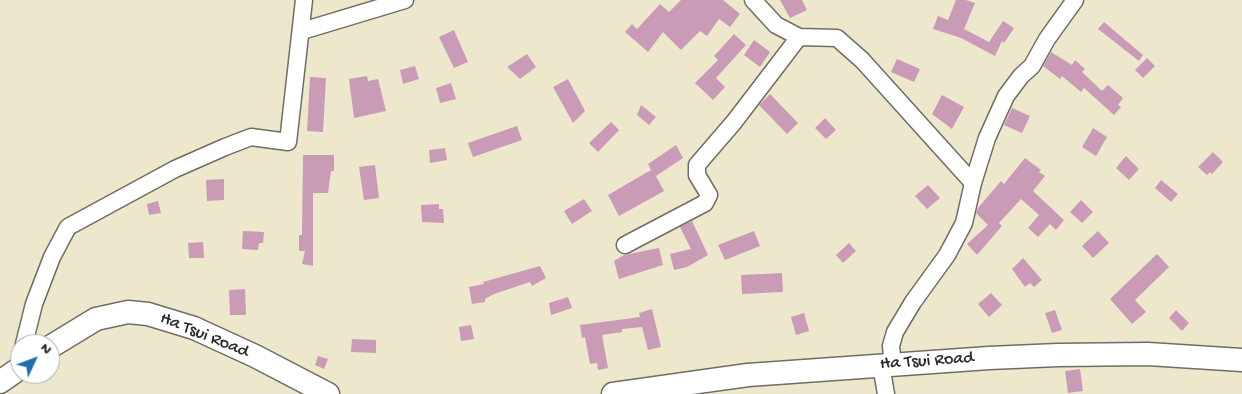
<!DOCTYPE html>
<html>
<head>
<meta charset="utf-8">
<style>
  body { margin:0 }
  #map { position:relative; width:1242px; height:394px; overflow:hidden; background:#ede8cc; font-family:"Gochi Hand",sans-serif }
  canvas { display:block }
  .north { position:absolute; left:10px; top:334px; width:50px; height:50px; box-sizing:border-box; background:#fff; border:1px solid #aaa; border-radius:50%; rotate:47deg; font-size:14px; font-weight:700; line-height:20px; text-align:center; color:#2b2b2b }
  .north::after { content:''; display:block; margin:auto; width:18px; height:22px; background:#1f6fb2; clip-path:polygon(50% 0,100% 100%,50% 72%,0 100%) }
</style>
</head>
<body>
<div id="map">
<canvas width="1242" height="394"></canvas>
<div class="north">N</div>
</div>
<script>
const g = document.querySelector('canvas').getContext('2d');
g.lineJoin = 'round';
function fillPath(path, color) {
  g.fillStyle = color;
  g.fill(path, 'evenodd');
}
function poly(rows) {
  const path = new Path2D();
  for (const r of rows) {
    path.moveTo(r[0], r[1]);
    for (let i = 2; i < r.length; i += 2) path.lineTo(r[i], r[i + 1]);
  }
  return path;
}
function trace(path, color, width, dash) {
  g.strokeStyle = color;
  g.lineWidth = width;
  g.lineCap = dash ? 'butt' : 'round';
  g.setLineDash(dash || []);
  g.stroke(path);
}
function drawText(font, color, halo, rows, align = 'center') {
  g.font = font + ' "Gochi Hand",sans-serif';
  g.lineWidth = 4;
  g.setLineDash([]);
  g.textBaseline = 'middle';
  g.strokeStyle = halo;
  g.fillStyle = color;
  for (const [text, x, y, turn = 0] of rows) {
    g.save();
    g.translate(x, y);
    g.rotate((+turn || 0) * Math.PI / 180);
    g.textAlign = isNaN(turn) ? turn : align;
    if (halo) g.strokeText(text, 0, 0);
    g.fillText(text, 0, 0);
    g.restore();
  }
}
const building = poly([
  [681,0,723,0,740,14,730,27,719,19,707,36,700,31,681,50,663,32,648,52,625,32,632,24,637,29,660,4,669,12],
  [780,0,802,0,807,10,790,18],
  [956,0,966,0,975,3,964,29,989,42,1003,21,1014,28,1004,43,1002,41,995,56,961,38,933,29,938,16,948,20],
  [1104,22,1143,55,1139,61,1098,29],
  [454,30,468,62,454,68,439,37],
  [734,34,746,45,716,78,725,87,713,100,695,83,718,60,714,56],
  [754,40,770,52,760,67,744,55],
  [1051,52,1072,65,1075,60,1085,69,1082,72,1102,91,1108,85,1123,98,1118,105,1121,107,1114,115,1084,88,1081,92,1062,76,1060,79,1043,66],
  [527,54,536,67,520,79,507,67],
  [1147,58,1155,66,1143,78,1135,70],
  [897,59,920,69,914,82,891,72],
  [415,66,419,79,403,84,400,70],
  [367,76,368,81,378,79,386,111,354,118,349,79],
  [310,77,326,78,323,132,307,131],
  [568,79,585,111,573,123,553,87],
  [451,83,456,99,440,103,436,88],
  [770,94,798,123,787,134,759,105],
  [942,95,964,107,952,129,932,114],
  [641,105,656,117,649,125,637,115],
  [1012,108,1030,116,1022,133,1004,125],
  [825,118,836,130,826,139,815,128],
  [611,122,619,130,598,152,589,143],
  [517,126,522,140,473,157,468,143],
  [1093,128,1107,137,1096,156,1082,147],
  [676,145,683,158,656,176,664,191,619,216,608,195,651,170,648,164],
  [445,148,447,160,430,163,429,150],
  [1213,152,1223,162,1212,174,1210,172,1207,175,1198,167],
  [303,155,334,155,334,171,331,171,328,193,313,193,313,266,302,264,305,251,299,251,299,235,302,235],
  [1126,156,1139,169,1129,180,1116,168],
  [1025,158,1041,170,1039,172,1045,176,1033,191,1064,220,1056,230,1050,224,1038,237,1028,228,1039,215,1021,199,999,223,1002,226,977,255,967,244,988,225,976,213,978,208,1001,181,1004,184],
  [375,165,379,198,364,200,359,167],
  [224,179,224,200,207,201,206,180],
  [1161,180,1178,194,1171,202,1155,188],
  [928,185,940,198,927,209,915,196],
  [584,199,592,211,572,224,564,211],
  [1081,200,1093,212,1082,223,1070,212],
  [158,201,161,213,149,215,147,204],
  [439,204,439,209,443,209,444,223,422,222,421,205],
  [692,221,708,255,687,267,674,270,670,254,691,249,680,227],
  [243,231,264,232,263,243,259,243,258,250,242,249],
  [754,231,760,246,725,260,718,245],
  [1098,231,1109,243,1093,258,1082,246],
  [203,242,204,258,189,258,188,243],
  [849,243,856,251,843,263,836,255],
  [659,248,663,265,619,279,614,261,624,255],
  [1157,254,1169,267,1135,300,1146,312,1132,324,1110,299],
  [1023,258,1042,280,1034,287,1030,283,1025,287,1012,269],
  [540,266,546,278,532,286,530,282,494,294,485,299,485,302,472,304,469,287,484,284,483,282],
  [782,273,783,292,742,294,741,275],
  [245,289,246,315,230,315,229,290],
  [991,293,1002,305,989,317,978,304],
  [568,297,572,308,551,315,549,303],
  [652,309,661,347,648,350,642,327,622,329,622,332,602,335,608,368,598,370,597,363,590,364,585,337,582,338,580,325,640,317,639,313],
  [1055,310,1062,330,1052,333,1045,313],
  [1176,310,1189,323,1182,331,1169,318],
  [804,313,809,331,796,335,791,317],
  [471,325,474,339,461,341,459,327],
  [352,339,376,340,376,353,351,352],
  [318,356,328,359,324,369,315,365],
  [1080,369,1083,391,1068,393,1065,371]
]);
const street = poly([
  [753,0,776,25,799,37,837,38,862,60,973,183,964,223,947,255,913,302,895,332,891,346,893,365],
  [302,31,405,0],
  [973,183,987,138,1006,96,1021,76,1032,66,1047,39,1075,0],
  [625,245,705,203,709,195,697,175,697,165,734,122,799,37],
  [24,344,34,304,52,257,68,227,175,169,225,147,251,137,288,142,304,0],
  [881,365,886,394]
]);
const secondary = poly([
  [50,347,96,319,128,312,148,314,194,328,255,356,328,394],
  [0,382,20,368],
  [613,394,748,375,989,358,1058,355,1148,354,1242,360]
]);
const streetNames = [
  ["Ha Tsui Road",204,336,22],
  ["Ha Tsui Road",927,362,-4]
];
fillPath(building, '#ca9bb6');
trace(street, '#6f6d63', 19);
trace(secondary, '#6f6d63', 25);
trace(street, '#fff', 16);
trace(secondary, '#fff', 22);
drawText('18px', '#2b2b2b', '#fff', streetNames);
</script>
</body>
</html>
